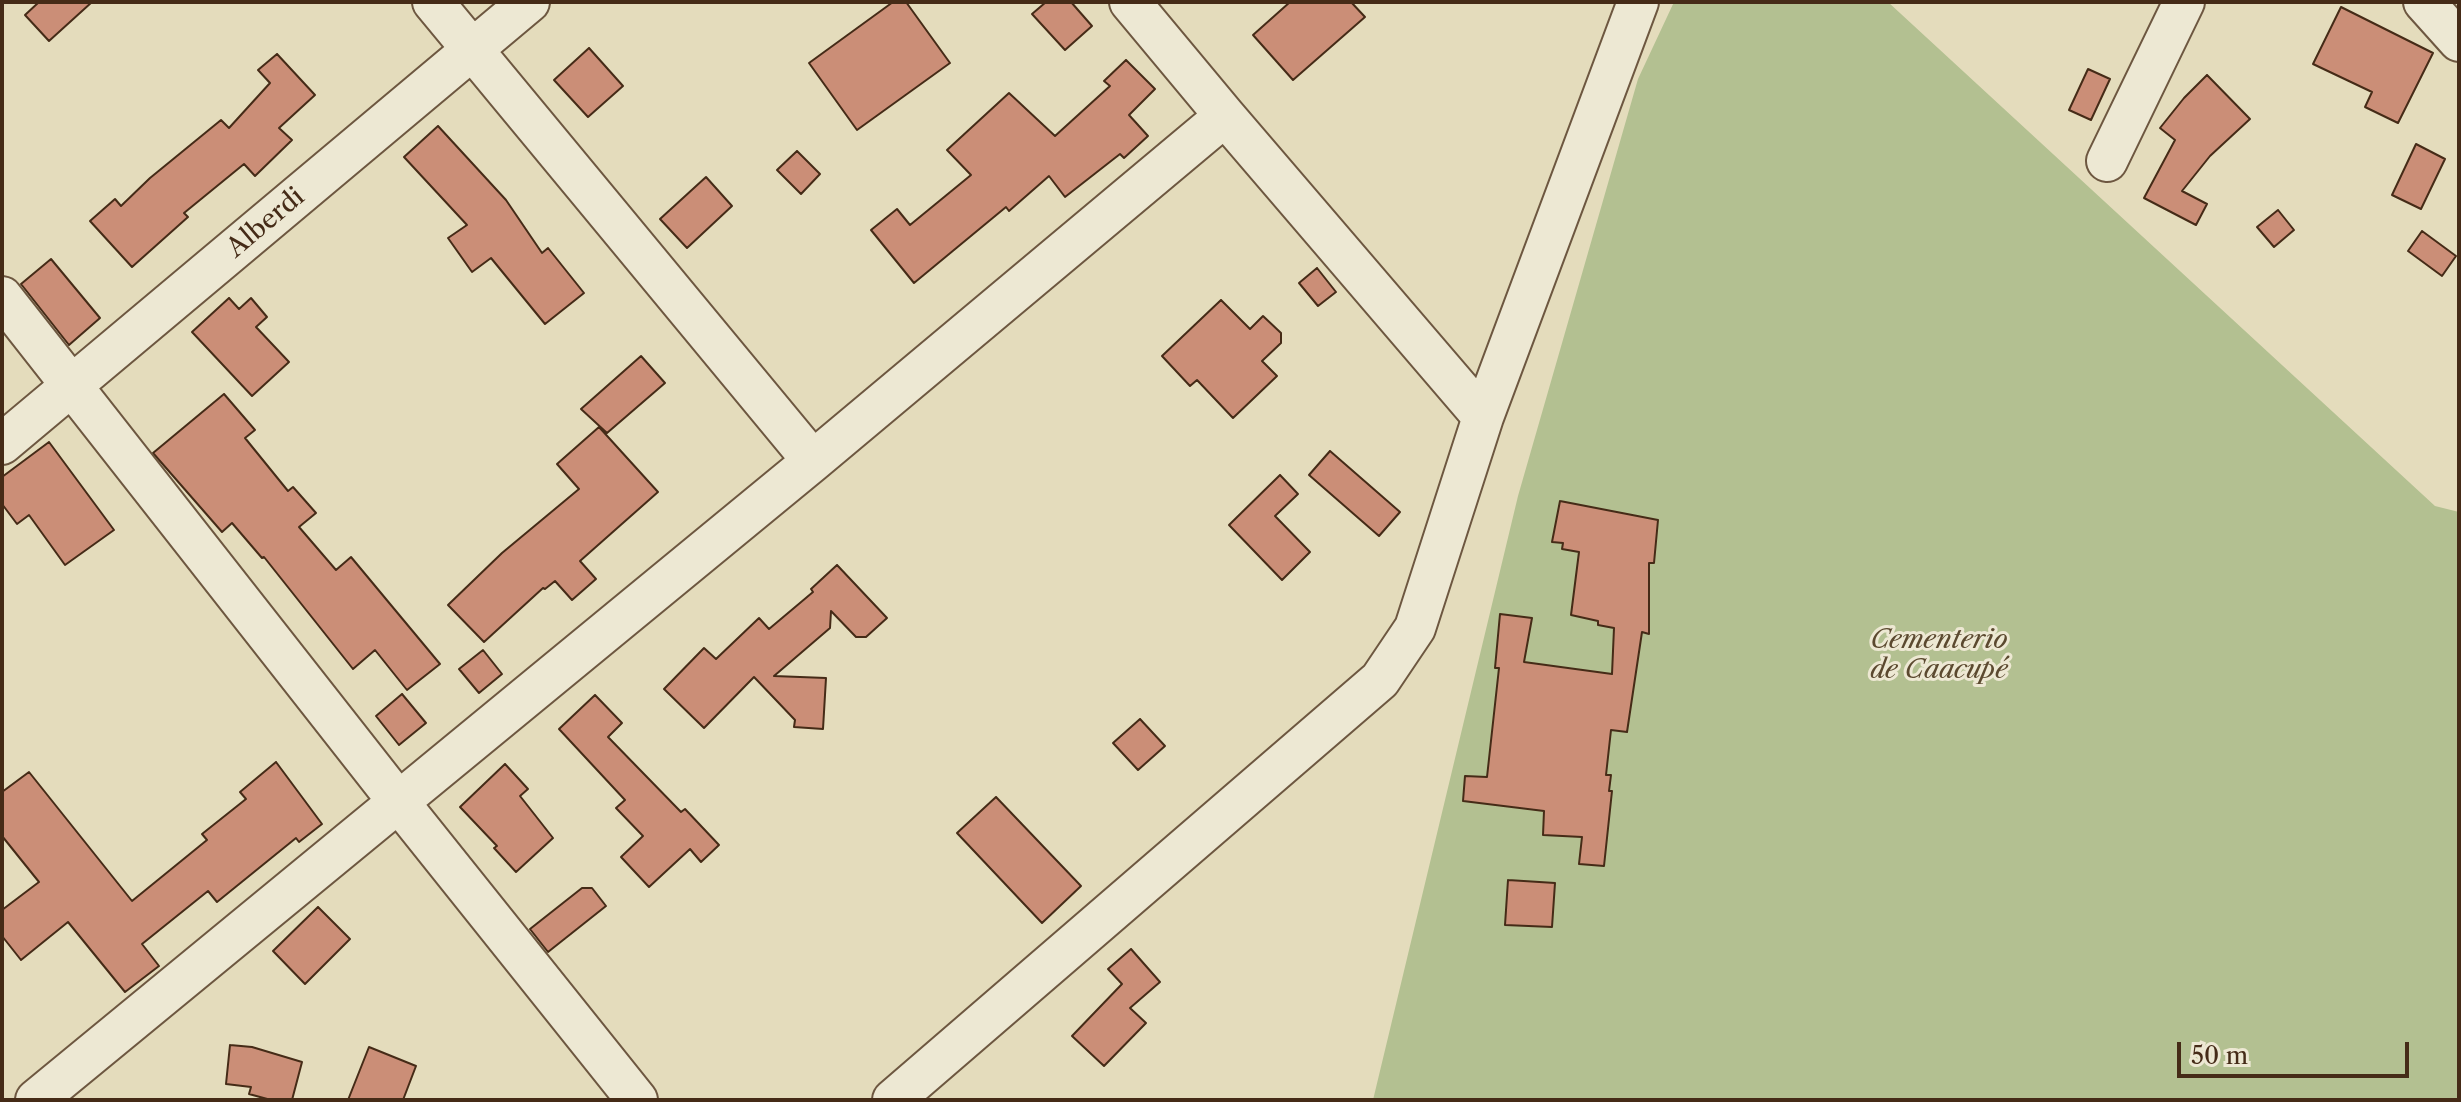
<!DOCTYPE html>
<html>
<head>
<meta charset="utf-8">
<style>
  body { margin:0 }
  #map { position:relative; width:2461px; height:1102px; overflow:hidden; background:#e4dcbc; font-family:"Libre Caslon Text",serif }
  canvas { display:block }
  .frame { position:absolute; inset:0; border:4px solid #452b17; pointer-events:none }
  .scale { position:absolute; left:2177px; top:1042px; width:232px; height:36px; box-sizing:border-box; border:4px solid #452b17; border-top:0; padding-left:10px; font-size:24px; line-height:28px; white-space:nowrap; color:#452b17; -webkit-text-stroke:6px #ede8d3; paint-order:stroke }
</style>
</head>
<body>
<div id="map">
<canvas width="2461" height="1102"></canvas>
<div class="frame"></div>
<div class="scale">50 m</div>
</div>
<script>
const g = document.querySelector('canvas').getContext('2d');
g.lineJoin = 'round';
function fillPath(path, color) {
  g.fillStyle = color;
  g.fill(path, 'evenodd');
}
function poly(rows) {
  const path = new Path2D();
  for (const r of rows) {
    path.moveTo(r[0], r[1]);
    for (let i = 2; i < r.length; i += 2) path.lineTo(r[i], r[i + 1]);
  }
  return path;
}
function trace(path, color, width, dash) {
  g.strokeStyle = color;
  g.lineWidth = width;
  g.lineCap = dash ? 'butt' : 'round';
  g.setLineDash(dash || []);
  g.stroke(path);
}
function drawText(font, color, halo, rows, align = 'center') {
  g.font = font + ' "Libre Caslon Text",serif';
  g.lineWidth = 6;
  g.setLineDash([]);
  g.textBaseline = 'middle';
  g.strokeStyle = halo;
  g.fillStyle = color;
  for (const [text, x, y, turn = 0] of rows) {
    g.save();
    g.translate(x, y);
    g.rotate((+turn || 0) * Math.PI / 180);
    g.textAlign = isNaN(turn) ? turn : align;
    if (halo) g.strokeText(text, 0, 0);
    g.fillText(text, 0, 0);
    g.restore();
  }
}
const green = poly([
  [1674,2,1888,2,2435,506,2459,512,2459,1100,1373,1100,1518,496,1638,79]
]);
const building = poly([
  [39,2,92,2,49,41,25,15,39,2],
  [893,2,906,2,950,63,857,130,809,63,893,2],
  [1046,2,1071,2,1092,26,1065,50,1032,14,1046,2],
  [1290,2,1351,2,1365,17,1293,80,1253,35,1290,2],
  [2341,7,2433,53,2398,123,2365,107,2372,92,2313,64,2341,7],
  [589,48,623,86,588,117,554,80,589,48],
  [277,54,315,95,279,128,292,140,255,176,244,164,184,213,188,217,132,267,90,221,115,199,121,206,150,178,221,120,229,128,270,83,258,70,277,54],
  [1126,60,1155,89,1129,115,1148,136,1124,158,1120,154,1065,197,1049,176,1009,211,1006,207,914,283,871,230,897,209,910,225,971,175,947,150,1009,93,1055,136,1110,86,1104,81,1126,60],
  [2088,69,2110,79,2091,120,2069,110,2088,69],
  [2207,75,2250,119,2210,156,2182,191,2207,204,2196,225,2144,198,2175,140,2160,128,2184,98,2207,75],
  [438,126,506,200,542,253,548,248,584,293,545,324,491,258,472,272,448,238,467,225,404,157,438,126],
  [2416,144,2445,159,2421,209,2392,195,2416,144],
  [797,151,820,174,801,194,777,170,797,151],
  [706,177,732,206,687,248,660,219,706,177],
  [2278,210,2294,230,2274,247,2257,227,2278,210],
  [2422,231,2456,256,2442,276,2408,251,2422,231],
  [51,259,100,318,69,345,21,284,51,259],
  [1317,268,1336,292,1318,306,1299,283,1317,268],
  [229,298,239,309,251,298,267,317,256,327,289,362,252,396,192,332,229,298],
  [1221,300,1250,329,1263,316,1281,333,1281,343,1262,361,1277,376,1233,418,1197,380,1190,386,1162,356,1221,300],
  [641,356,665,383,607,433,581,409,641,356],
  [224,394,255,430,245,438,288,491,293,487,316,513,299,527,336,570,351,557,440,664,407,690,375,650,353,669,264,557,262,558,232,523,222,532,153,453,224,394],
  [599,427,658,492,580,561,596,579,572,600,555,581,545,589,543,588,484,642,448,605,502,553,579,489,557,464,599,427],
  [49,442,114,530,65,565,29,515,17,524,2,504,2,477,49,442],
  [1330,451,1400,512,1379,536,1309,475,1330,451],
  [1280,475,1298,494,1275,516,1310,552,1282,580,1229,525,1280,475],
  [1560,501,1658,520,1654,563,1649,563,1649,634,1642,632,1627,732,1611,730,1606,775,1611,775,1609,791,1612,791,1604,866,1579,864,1582,837,1543,835,1544,811,1463,801,1465,776,1487,777,1499,668,1495,668,1500,614,1532,618,1524,662,1612,674,1614,628,1598,625,1598,621,1571,615,1579,552,1562,549,1563,543,1552,542,1560,501],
  [837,565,887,618,866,637,856,637,831,611,830,628,774,676,826,678,823,729,794,727,795,720,754,677,704,728,664,689,704,648,716,659,759,618,769,629,813,592,811,589,837,565],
  [483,650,502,674,479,693,459,669,483,650],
  [402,694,426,723,399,745,376,716,402,694],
  [595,695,622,723,608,737,681,812,685,809,719,845,701,862,690,849,649,887,621,857,643,836,616,808,625,800,559,729,595,695],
  [1140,719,1165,746,1138,770,1113,743,1140,719],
  [276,762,322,824,299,842,296,838,217,902,208,891,142,944,159,966,125,992,68,922,21,960,2,936,2,910,39,882,2,836,2,792,29,772,132,901,207,840,202,834,246,799,240,792,276,762],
  [505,764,528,789,520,796,553,838,516,872,494,848,497,846,460,807,505,764],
  [996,797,1081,886,1042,923,957,833,996,797],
  [1508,880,1555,883,1552,927,1505,925,1508,880],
  [582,888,592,888,606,906,548,952,530,929,582,888],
  [318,907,350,939,305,984,273,951,318,907],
  [1131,949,1160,982,1130,1008,1146,1023,1104,1066,1072,1036,1122,984,1108,969,1131,949],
  [230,1045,252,1047,302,1062,292,1100,271,1100,249,1094,251,1087,226,1084,230,1045],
  [369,1047,416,1066,403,1100,348,1100,369,1047]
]);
const minor = poly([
  [433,2,813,461],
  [1130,2,1225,116,1483,417],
  [2424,2,2459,41],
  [2107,161,2184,2],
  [2,297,397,800,637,1100],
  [2,444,529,2],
  [36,1100,813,461,1225,116],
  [893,1100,1380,680,1415,628,1483,417,1638,2]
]);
const streetNames = [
  ["Alberdi",266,223,-40]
];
const parkNames = [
  ["Cementerio",1939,640],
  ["de Caacupé",1939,670]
];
fillPath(green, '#b3c091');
fillPath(building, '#cb8e77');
trace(building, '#452b17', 2);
trace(minor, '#6d5740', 44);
trace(minor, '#ede8d3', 40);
drawText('26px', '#452b17', '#ede8d3', streetNames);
drawText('italic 26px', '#5b492f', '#ede8d3', parkNames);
</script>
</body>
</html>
